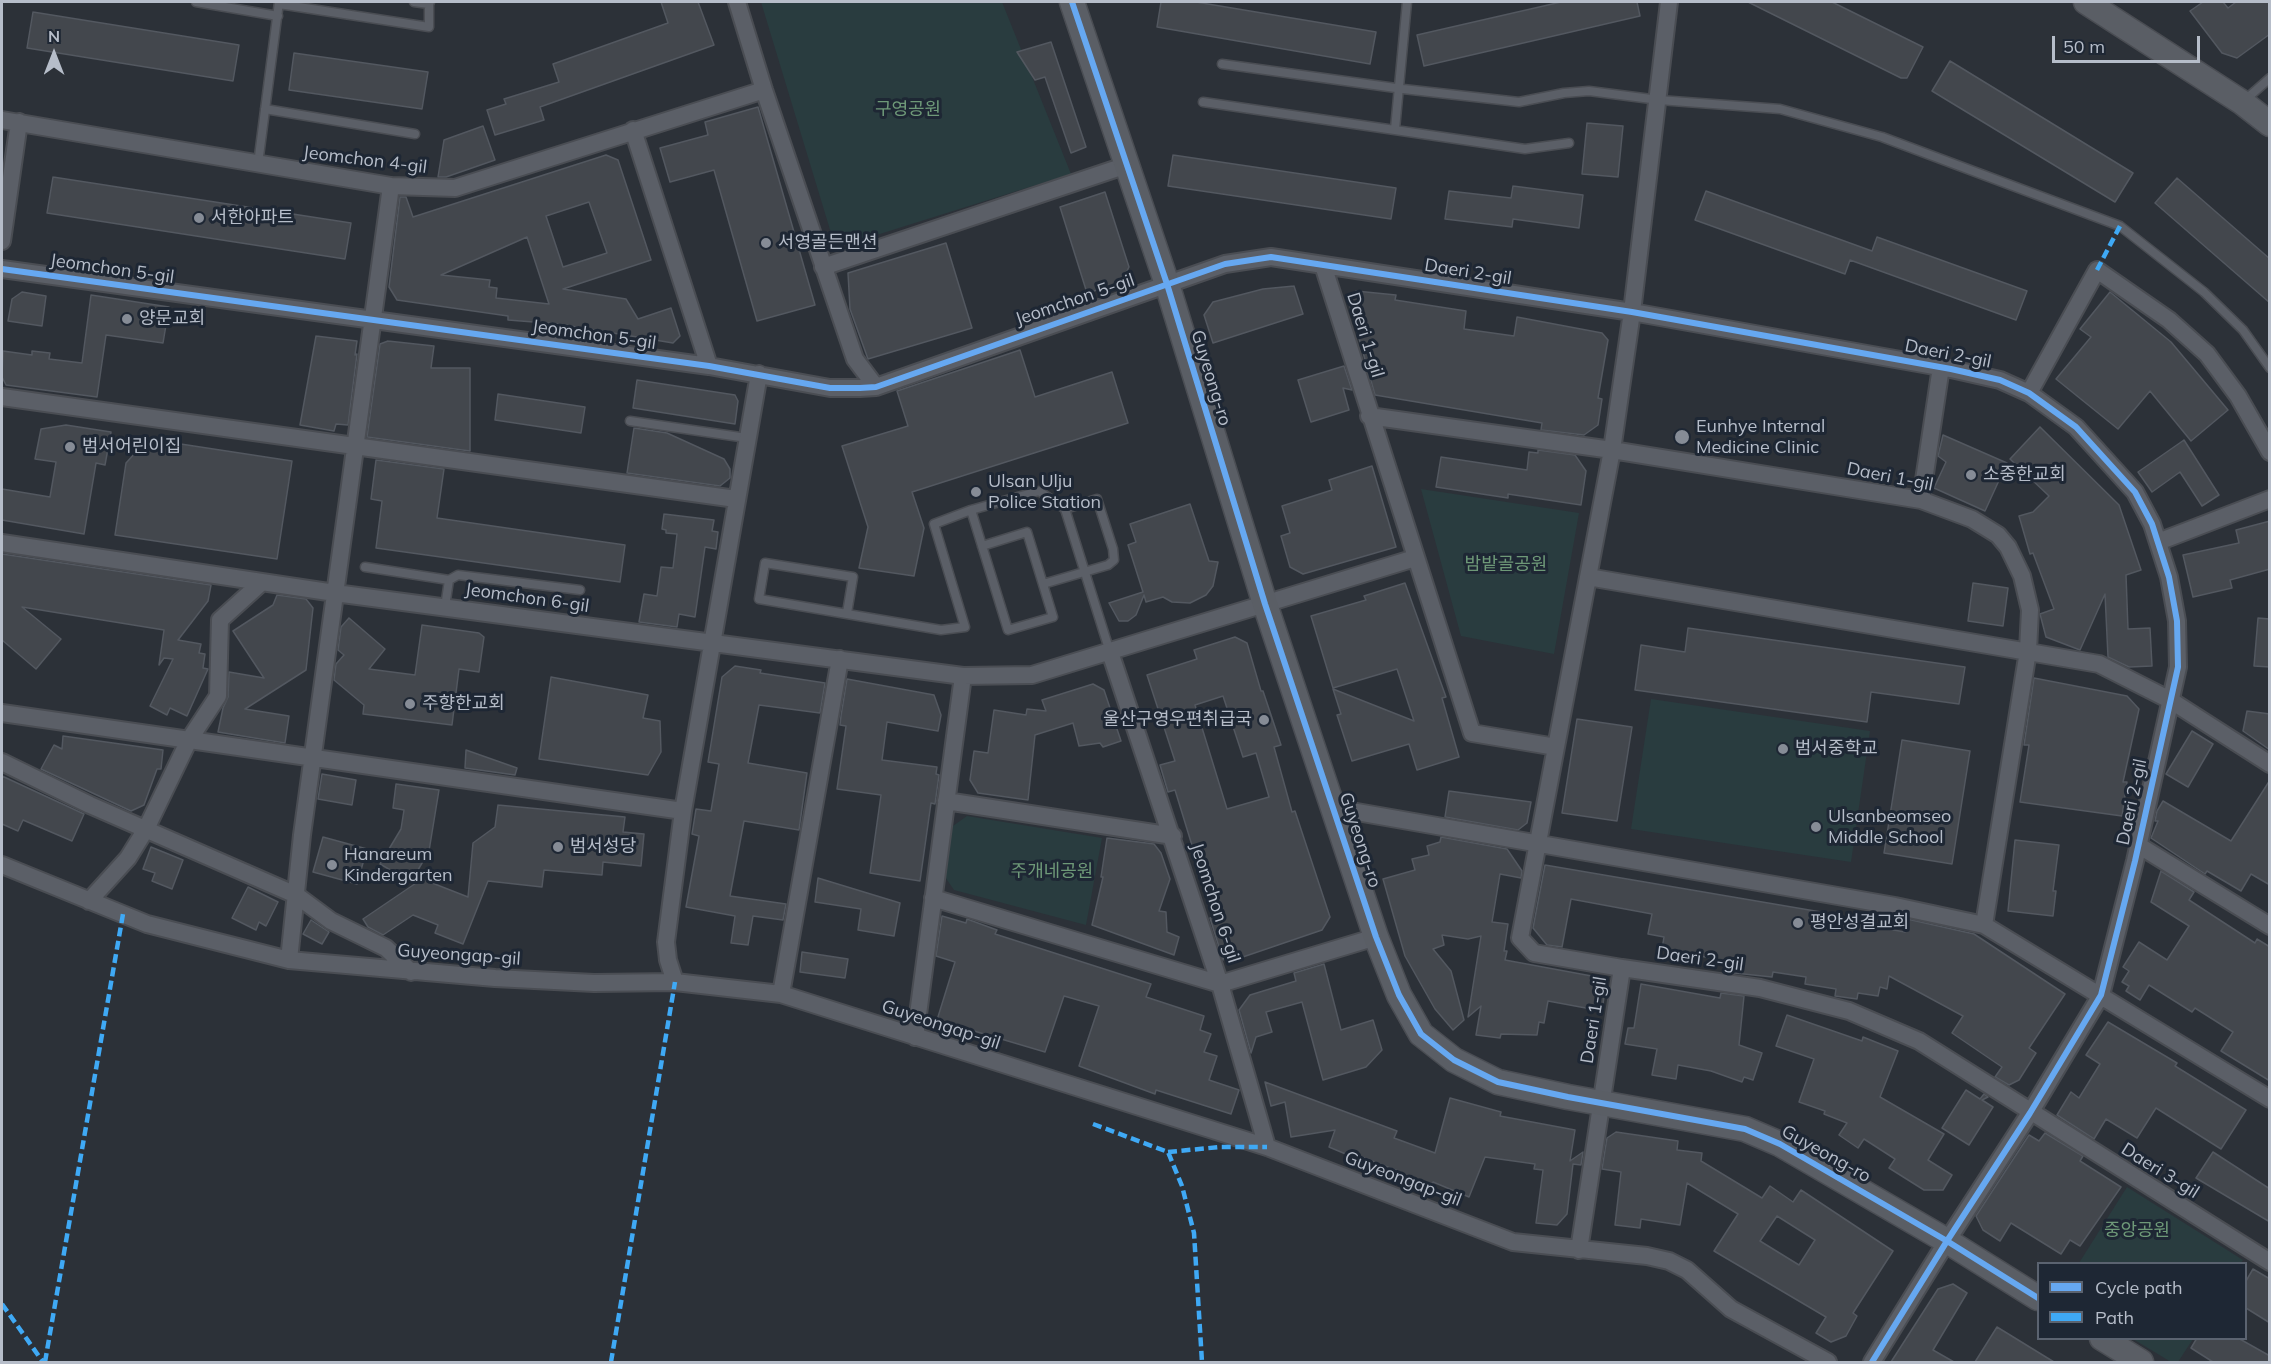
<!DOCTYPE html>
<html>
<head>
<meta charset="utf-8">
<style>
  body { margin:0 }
  #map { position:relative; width:2271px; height:1364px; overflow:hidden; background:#2c3138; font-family:Mulish,sans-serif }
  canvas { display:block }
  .frame { position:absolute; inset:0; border:3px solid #b6bdc9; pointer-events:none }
  .legend { position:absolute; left:2037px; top:1262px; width:210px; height:78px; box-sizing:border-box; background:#1e2734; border:2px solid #5b6370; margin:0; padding:8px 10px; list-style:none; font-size:18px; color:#b6bdc9 }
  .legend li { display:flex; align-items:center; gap:12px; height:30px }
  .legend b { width:30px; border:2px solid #5b6370 }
  .north { position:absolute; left:24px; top:24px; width:60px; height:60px; -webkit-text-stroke:4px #1e2734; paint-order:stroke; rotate:0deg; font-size:16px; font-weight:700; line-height:24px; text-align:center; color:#b6bdc9 }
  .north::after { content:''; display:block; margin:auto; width:21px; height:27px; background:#b6bdc9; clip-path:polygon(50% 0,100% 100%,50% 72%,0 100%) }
  .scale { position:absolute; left:2052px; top:36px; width:148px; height:27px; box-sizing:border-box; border:3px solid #b6bdc9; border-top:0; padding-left:8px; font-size:18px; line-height:21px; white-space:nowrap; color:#b6bdc9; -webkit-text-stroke:4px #1e2734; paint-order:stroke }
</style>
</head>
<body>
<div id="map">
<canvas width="2271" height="1364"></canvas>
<div class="frame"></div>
<ul class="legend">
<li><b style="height:8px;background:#66a8f1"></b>Cycle path</li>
<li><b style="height:8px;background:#3fa9f5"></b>Path</li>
</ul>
<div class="north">N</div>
<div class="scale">50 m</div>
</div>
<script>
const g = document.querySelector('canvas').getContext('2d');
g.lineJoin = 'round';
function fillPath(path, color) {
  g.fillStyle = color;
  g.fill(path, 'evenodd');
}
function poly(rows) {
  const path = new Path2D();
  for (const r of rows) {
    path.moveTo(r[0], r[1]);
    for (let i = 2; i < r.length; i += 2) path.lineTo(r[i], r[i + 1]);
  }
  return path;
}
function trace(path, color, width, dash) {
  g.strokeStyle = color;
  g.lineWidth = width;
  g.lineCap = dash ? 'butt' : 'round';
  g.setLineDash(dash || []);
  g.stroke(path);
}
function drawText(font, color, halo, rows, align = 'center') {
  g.font = font + ' Mulish,"Noto Sans KR",sans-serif';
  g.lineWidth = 6;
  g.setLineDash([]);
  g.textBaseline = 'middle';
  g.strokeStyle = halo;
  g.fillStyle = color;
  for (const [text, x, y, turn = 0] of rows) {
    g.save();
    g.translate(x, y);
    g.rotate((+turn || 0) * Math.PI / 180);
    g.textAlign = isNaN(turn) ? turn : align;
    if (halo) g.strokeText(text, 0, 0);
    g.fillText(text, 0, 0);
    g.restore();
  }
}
const green = poly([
  [761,2,1002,2,1071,174,851,243,831,233],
  [1421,489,1579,513,1554,654,1461,636],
  [1651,699,1870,731,1851,862,1631,829],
  [967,816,1102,838,1086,925,954,890,943,874,953,826],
  [2127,1187,2243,1260,2241,1263,2079,1263],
  [2133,1339,2193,1339,2178,1362,2171,1362]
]);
const building = poly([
  [661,2,698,2,714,45,540,107,544,120,495,135,487,110,506,104,504,99,559,82,553,64,668,23,661,2],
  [1161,2,1196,2,1376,32,1370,64,1157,27,1161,2],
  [1561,2,1637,2,1640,16,1424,66,1417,35,1561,2],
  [1748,2,1832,2,1923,47,1907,78,1901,78,1748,2],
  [2203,2,2223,2,2228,8,2236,2,2270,2,2270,34,2237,58,2222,53,2190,11,2203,2],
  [33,12,239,45,233,81,27,48,33,12],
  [1051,42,1086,147,1071,153,1045,77,1035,80,1017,52,1051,42],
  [294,53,428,72,422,109,289,90,294,53],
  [1950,61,2133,173,2115,202,1932,91,1950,61],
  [758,107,815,305,757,321,714,170,670,182,660,148,708,135,705,122,758,107],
  [1587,123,1623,126,1618,177,1582,174,1587,123],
  [483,126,495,160,446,177,438,177,444,140,483,126],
  [606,155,618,160,651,260,563,289,626,299,638,319,671,308,680,336,673,343,559,324,508,320,508,316,397,300,389,287,400,197,406,197,413,217,606,155],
  [589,202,607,253,563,267,546,216,589,202],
  [527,237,549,304,496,298,497,288,489,287,490,280,441,275,527,237],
  [1173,155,1396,188,1391,219,1168,186,1173,155],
  [53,177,351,223,345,259,47,213,53,177],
  [2177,178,2270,259,2270,303,2155,203,2177,178],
  [1513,186,1583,195,1579,228,1513,219,1512,227,1445,219,1449,191,1511,198,1513,186],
  [1706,191,1872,251,1877,237,2027,291,2016,320,1850,260,1845,274,1695,220,1706,191],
  [1105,192,1129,267,1121,283,1087,293,1060,207,1105,192],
  [946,243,972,328,868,359,850,309,848,273,946,243],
  [1294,286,1303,314,1213,343,1204,315,1213,302,1263,289,1294,286],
  [1356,291,1396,295,1395,300,1466,311,1464,329,1514,336,1517,317,1602,333,1608,340,1598,398,1602,399,1598,425,1584,435,1541,430,1542,423,1375,395,1348,299,1356,291],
  [22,292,46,296,42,326,8,321,12,299,22,292],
  [2110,292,2171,342,2228,410,2191,441,2150,391,2118,429,2056,379,2091,337,2080,329,2110,292],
  [91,295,169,307,163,343,106,335,97,397,6,385,2,377,3,351,32,355,32,351,50,353,49,359,82,363,91,295],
  [316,336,357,341,355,355,357,354,348,425,336,424,334,431,300,425,316,336],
  [388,341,434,346,431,368,470,368,470,451,367,437,380,344,388,341],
  [1020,350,1035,397,1112,372,1128,423,912,492,924,528,914,576,859,568,868,527,842,446,908,426,897,391,1020,350],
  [1344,366,1352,390,1343,388,1349,410,1311,422,1298,380,1344,366],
  [637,380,735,395,738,401,735,424,633,408,637,380],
  [498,394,585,407,581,433,495,420,498,394],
  [66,425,111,432,105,465,96,463,84,534,2,520,2,489,50,497,56,462,35,459,41,429,66,425],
  [2040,427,2119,505,2141,570,2126,575,2128,629,2150,628,2152,666,2129,667,2108,657,2105,594,2080,650,2046,637,2040,614,2054,609,2033,553,2030,554,2019,516,2033,512,2049,496,2010,459,2040,427],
  [634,428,667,433,724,459,730,469,730,478,720,486,627,473,634,428],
  [1943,435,2007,463,1985,511,1934,488,1946,462,1938,456,1943,435],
  [148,439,292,461,277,559,115,535,126,463,148,439],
  [2184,440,2219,495,2202,506,2180,472,2152,492,2138,472,2184,440],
  [1538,450,1575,455,1586,471,1581,505,1508,494,1508,498,1436,487,1441,457,1527,470,1529,452,1538,453,1538,450],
  [376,460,444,469,437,518,625,545,620,582,376,548,382,501,371,499,376,460],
  [1372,466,1396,547,1303,574,1290,567,1281,536,1290,533,1282,506,1332,490,1329,480,1372,466],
  [1190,504,1209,561,1218,562,1213,586,1206,595,1190,603,1172,602,1163,597,1146,602,1144,595,1136,615,1128,621,1119,621,1109,603,1143,592,1128,545,1136,542,1130,524,1190,504],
  [664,514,714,520,712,531,718,532,716,549,705,547,695,617,679,614,677,627,639,622,644,594,657,596,661,567,673,568,677,534,666,533,666,530,662,529,664,514],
  [2270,521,2270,569,2230,580,2232,588,2193,597,2183,555,2239,543,2236,530,2270,521],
  [2,554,211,585,208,601,178,640,201,644,199,653,205,654,203,668,208,669,187,716,170,708,167,715,150,706,173,659,164,658,159,665,164,630,22,607,61,639,36,669,2,640,2,554],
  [1405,583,1446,697,1442,698,1459,757,1417,770,1409,744,1352,761,1337,715,1341,714,1333,689,1414,721,1397,669,1333,688,1311,616,1366,600,1364,596,1405,583],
  [1973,583,2008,588,2003,626,1968,621,1973,583],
  [277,595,306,599,313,608,306,670,245,709,289,716,285,743,218,732,223,708,228,697,229,672,264,678,233,631,273,605,277,595],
  [349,618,385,649,369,669,415,675,422,625,479,633,484,637,479,672,459,669,452,725,363,714,364,705,334,680,336,664,344,655,338,650,341,627,349,618],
  [2258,618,2270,619,2270,667,2254,666,2258,618],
  [1688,628,1965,667,1959,704,1871,692,1867,722,1635,690,1641,645,1685,652,1688,628],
  [1235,637,1247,643,1261,691,1263,691,1281,745,1274,747,1292,812,1295,811,1330,917,1322,930,1234,960,1232,954,1224,956,1223,960,1210,918,1214,917,1175,790,1168,792,1160,765,1175,761,1147,675,1197,659,1194,650,1235,637],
  [1223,696,1243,757,1256,753,1269,797,1227,809,1195,705,1223,696],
  [735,666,761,670,760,673,825,683,820,713,759,705,748,763,807,773,799,830,744,821,730,896,786,904,783,920,753,916,748,945,731,943,735,916,686,907,699,836,692,834,696,809,711,811,719,764,708,762,722,677,735,666],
  [551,677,648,695,643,718,660,721,661,752,648,775,539,759,551,677],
  [2034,678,2127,696,2139,709,2123,782,2127,782,2122,816,2020,802,2029,745,2024,745,2034,678],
  [847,679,934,695,941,715,938,731,887,722,882,760,937,767,936,774,939,775,935,804,931,803,920,881,870,873,881,795,837,789,846,726,840,725,841,716,847,679],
  [1093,684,1104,690,1121,741,1103,747,1100,743,1079,746,1073,723,1035,735,1028,800,978,793,970,780,974,751,988,753,994,710,1026,715,1027,709,1046,711,1042,700,1093,684],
  [2247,711,2270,714,2270,750,2243,731,2247,711],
  [1577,719,1632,727,1617,821,1562,813,1577,719],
  [2192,731,2213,744,2188,787,2166,774,2192,731],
  [63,736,163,750,161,769,157,769,144,805,131,811,41,769,54,745,62,749,63,736],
  [1902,740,1970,751,1952,864,1884,853,1902,740],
  [466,750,517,768,515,775,465,768,466,750],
  [322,774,356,780,352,805,318,799,322,774],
  [2,776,84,814,72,841,23,820,18,831,2,824,2,776],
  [2270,780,2270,885,2251,874,2241,891,2207,871,2205,874,2151,838,2158,821,2155,821,2157,811,2163,801,2231,841,2270,780],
  [396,784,439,790,429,851,411,882,380,864,401,829,404,810,393,808,396,784],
  [1449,791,1531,802,1527,823,1518,830,1445,817,1449,791],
  [498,805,625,817,623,832,644,834,641,866,603,862,602,875,544,870,542,887,488,881,463,944,435,933,438,925,413,915,383,935,368,927,363,919,422,879,468,897,473,843,495,827,498,805],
  [323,837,367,849,357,884,313,872,323,837],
  [1441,837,1507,849,1522,871,1521,878,1500,874,1492,922,1508,924,1504,951,1507,951,1505,960,1597,977,1605,990,1602,1011,1548,1001,1544,1023,1539,1022,1537,1035,1501,1034,1500,1038,1476,1035,1481,1006,1468,1017,1481,936,1468,939,1442,935,1444,945,1433,949,1451,971,1464,1020,1453,1030,1435,1009,1405,956,1383,879,1415,870,1412,859,1429,855,1427,846,1440,842,1441,837],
  [1107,838,1154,844,1161,853,1170,879,1159,911,1166,912,1167,932,1179,937,1174,955,1092,925,1103,877,1101,877,1107,838],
  [2015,840,2059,845,2053,891,2056,891,2053,916,2008,911,2015,840],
  [151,847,183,860,172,889,152,881,155,873,143,869,151,847],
  [1545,865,1821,912,1820,917,1905,932,1907,919,1974,934,2065,994,2029,1048,2036,1053,2019,1080,2009,1085,1995,1077,2002,1067,1952,1033,1963,1016,1889,976,1887,989,1880,987,1878,996,1858,993,1857,999,1835,996,1836,989,1805,984,1806,977,1773,972,1772,977,1725,972,1727,961,1662,949,1664,937,1648,934,1652,914,1571,899,1562,947,1547,945,1533,928,1545,865],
  [2161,871,2194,892,2189,900,2255,943,2257,939,2270,947,2270,1081,2221,1051,2233,1032,2195,1008,2192,1012,2149,985,2140,1000,2126,991,2129,986,2122,982,2129,971,2123,967,2139,942,2167,960,2189,926,2151,902,2161,871],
  [818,878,900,903,894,936,858,930,861,909,815,902,818,878],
  [248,887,278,902,266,926,259,922,256,930,232,918,248,887],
  [942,916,966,923,967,919,997,930,995,934,1151,984,1146,997,1204,1016,1200,1030,1211,1034,1204,1052,1217,1056,1209,1080,1239,1090,1231,1114,1156,1090,1155,1094,1079,1066,1099,1006,1064,996,1045,1052,937,1020,955,962,936,956,942,916],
  [311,920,329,932,322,944,303,934,311,920],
  [802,952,848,959,845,978,800,972,802,952],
  [1324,964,1341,1030,1373,1020,1382,1050,1366,1067,1323,1080,1302,1002,1266,1012,1272,1032,1256,1037,1251,1053,1239,1010,1250,995,1296,981,1294,973,1324,964],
  [1641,984,1720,998,1721,993,1744,996,1739,1045,1762,1053,1753,1080,1744,1077,1742,1082,1711,1071,1678,1065,1676,1079,1652,1075,1657,1049,1625,1044,1628,1028,1634,1028,1641,984],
  [1787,1015,1862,1041,1863,1037,1898,1051,1880,1097,1944,1134,1928,1160,1952,1175,1943,1190,1924,1190,1889,1168,1895,1159,1864,1139,1858,1148,1839,1135,1847,1123,1824,1114,1825,1111,1799,1102,1814,1059,1776,1046,1787,1015],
  [2108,1022,2177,1063,2175,1066,2246,1110,2221,1149,2156,1108,2137,1138,2106,1119,2094,1139,2057,1115,2071,1092,2079,1098,2100,1064,2086,1055,2108,1022],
  [1265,1082,1397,1131,1394,1138,1435,1153,1450,1098,1501,1112,1500,1116,1575,1130,1570,1161,1583,1152,1581,1165,1573,1164,1567,1214,1557,1225,1536,1223,1543,1170,1534,1169,1535,1164,1485,1157,1469,1197,1433,1182,1431,1188,1396,1175,1398,1171,1349,1152,1348,1155,1329,1147,1335,1130,1291,1137,1285,1102,1271,1106,1265,1082],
  [1966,1090,1980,1099,1984,1094,1988,1097,1982,1100,1993,1107,1969,1145,1942,1128,1966,1090],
  [1616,1132,1678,1141,1677,1150,1702,1153,1701,1161,1762,1198,1770,1186,1793,1202,1801,1190,1893,1251,1853,1313,1857,1316,1846,1336,1831,1342,1816,1333,1826,1317,1714,1251,1738,1214,1687,1183,1680,1225,1641,1219,1640,1228,1615,1225,1621,1172,1602,1169,1607,1138,1616,1132],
  [1777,1216,1815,1240,1799,1265,1760,1241,1777,1216],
  [2045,1133,2083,1156,2080,1161,2121,1187,2080,1246,2070,1240,2061,1254,2011,1223,2000,1241,1983,1230,1976,1216,2029,1135,2039,1141,2045,1133],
  [2213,1152,2270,1189,2270,1222,2196,1178,2213,1152],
  [2253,1269,2270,1279,2270,1323,2246,1308,2246,1281,2253,1269],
  [1953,1284,1967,1293,1933,1350,1954,1362,1891,1362,1938,1289,1953,1284],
  [1997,1327,2054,1362,1975,1362,1997,1327],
  [2197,1338,2238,1338,2270,1356,2270,1362,2213,1362,2191,1348,2197,1338]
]);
const lane = poly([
  [196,2,278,16],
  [414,2,429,4,430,2],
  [279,4,429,27,429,4],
  [1222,64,1403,89,1519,102,1564,93,1589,91,1659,100,1780,109,1882,137,2120,226,2204,292,2243,330,2270,368],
  [2245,100,2270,78],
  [1203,102,1525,149,1569,143],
  [265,109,415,134],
  [1395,129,1407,2],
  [258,164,279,2],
  [630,421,747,438],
  [982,546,1027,532,1053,617,1008,630,971,510,1039,491,1065,509,1110,652],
  [365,567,449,580,458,575,580,590],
  [1043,584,1108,565,1114,560,1113,549,1097,499,1065,509],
  [445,607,449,580],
  [847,613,853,577,765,563,759,599,941,630,965,627,934,524,971,510]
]);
const street = poly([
  [737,2,764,90,855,359,876,387],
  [2,120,391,186,455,188,764,90],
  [633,130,709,366],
  [2,241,19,122],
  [1323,265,1472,733,1556,747],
  [823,267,1127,165],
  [2,269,709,366,830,388,860,388,876,387,1225,264,1271,257,1632,312,1951,369,2000,380,2029,393,2076,427,2135,492,2152,524,2169,577,2177,621,2178,667,2135,861,2101,995,2030,1113,1947,1241,1872,1362],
  [2029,393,2097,270,2169,320,2207,354,2238,396,2270,452],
  [2,397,736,499],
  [1369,416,1612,450,1921,500,1972,519,1998,535,2008,547,2022,576,2030,610,2028,651,1984,925],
  [1921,500,1941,367],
  [2158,542,2270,499],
  [2,543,335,593,963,676,1032,675,1415,558],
  [1588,577,2099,664,2170,700,2270,764],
  [1110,652,1220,984,1267,1147],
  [2,713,683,811],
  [2,762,90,805,296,895,331,921,386,948,411,972],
  [946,801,1173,836],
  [1334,808,1895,906,1984,925,2270,1099],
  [2138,845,2270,926],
  [2,865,147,924,289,960,495,978,594,983,675,982,781,994,1267,1147,1513,1242,1647,1256,1669,1261,1687,1270,1731,1309,1828,1362],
  [933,898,1220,984],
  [89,901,128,858,146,829,189,740,218,696,220,620,262,582],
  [289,960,302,835,391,186],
  [1622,968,1760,988,1849,1011,1919,1041,2270,1262],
  [675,982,668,960,666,942,683,811,759,374],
  [1220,984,1376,937],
  [781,994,840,659],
  [915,1037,963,676],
  [1579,1250,1622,968,1534,953,1520,938,1612,450,1632,312,1669,2]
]);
const secondary = poly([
  [1072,2,1167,284,1265,604,1376,937,1399,995,1421,1034,1454,1060,1498,1082,1568,1097,1745,1129,1780,1144,1947,1241,2038,1298],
  [2086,2,2243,103,2270,124],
  [2102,1338,2141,1362]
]);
const quiet = poly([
  [2097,270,2120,226],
  [1093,1124,1168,1152,1182,1186,1194,1233,1202,1362],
  [1168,1152,1220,1147,1267,1147],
  [2,1304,43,1362],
  [45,1362,123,914],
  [611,1362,675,982]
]);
const cycleway = poly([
  [1072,2,1167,284,1265,604,1376,937,1399,995,1421,1034,1454,1060,1498,1082,1568,1097,1745,1129,1780,1144,1947,1241,2038,1298],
  [2,269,709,366,830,388,860,388,876,387,1225,264,1271,257,1632,312,1951,369,2000,380,2029,393,2076,427,2135,492,2152,524,2169,577,2177,621,2178,667,2135,861,2101,995,2030,1113,1947,1241,1872,1362]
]);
const markers = [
  [199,218,6,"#868c96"],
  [766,243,6,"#868c96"],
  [127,319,6,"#868c96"],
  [1682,437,8,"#868c96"],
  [70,447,6,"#868c96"],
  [1971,475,6,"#868c96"],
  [976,492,6,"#868c96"],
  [410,704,6,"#868c96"],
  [1264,720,6,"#868c96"],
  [1783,749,6,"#868c96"],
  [1816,827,6,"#868c96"],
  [558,847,6,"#868c96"],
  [332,865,6,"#868c96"],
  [1798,923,6,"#868c96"]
];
const parkNames = [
  ["구영공원",908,110],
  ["밤밭골공원",1506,565],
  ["주개네공원",1052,872],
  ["중앙공원",2137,1231]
];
const streetNames = [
  ["Jeomchon 4-gil",365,160,7],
  ["Jeomchon 5-gil",112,269,8],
  ["Daeri 2-gil",1468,272,9],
  ["Jeomchon 5-gil",1075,300,-19],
  ["Jeomchon 5-gil",594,335,8],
  ["Daeri 1-gil",1365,335,73],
  ["Daeri 2-gil",1948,354,11],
  ["Guyeong-ro",1211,378,73],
  ["Daeri 1-gil",1890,477,11],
  ["Jeomchon 6-gil",527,598,8],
  ["Daeri 2-gil",2132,802,-78],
  ["Guyeong-ro",1360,840,72],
  ["Jeomchon 6-gil",1215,903,72],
  ["Guyeongap-gil",459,955,4],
  ["Daeri 2-gil",1700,959,8],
  ["Daeri 1-gil",1594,1020,-81],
  ["Guyeongap-gil",941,1025,18],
  ["Guyeong-ro",1826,1154,29],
  ["Daeri 3-gil",2160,1171,32],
  ["Guyeongap-gil",1403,1179,21]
];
const poiNames = [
  ["서한아파트",211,218],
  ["서영골든맨션",778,243],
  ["양문교회",139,319],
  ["Eunhye Internal",1696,427],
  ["Medicine Clinic",1696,448],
  ["범서어린이집",82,447],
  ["소중한교회",1983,475],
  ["Ulsan Ulju",988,482],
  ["Police Station",988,503],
  ["주향한교회",422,704],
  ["울산구영우편취급국",1252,720,"right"],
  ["범서중학교",1795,749],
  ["Ulsanbeomseo",1828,817],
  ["Middle School",1828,838],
  ["범서성당",570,847],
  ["Hanareum",344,855],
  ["Kindergarten",344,876],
  ["평안성결교회",1810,923]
];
fillPath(green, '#293c3f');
fillPath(building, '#43474d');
trace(building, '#535860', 1.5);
trace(lane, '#4a4d53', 11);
trace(street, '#4a4d53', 20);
trace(secondary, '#4a4d53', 27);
trace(lane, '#5b5f67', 8);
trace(street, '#5b5f67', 16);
trace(secondary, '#5a5e65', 24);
trace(quiet, '#3fa9f5', 4.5, [9, 4.5]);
trace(cycleway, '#66a8f1', 6);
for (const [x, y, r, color] of markers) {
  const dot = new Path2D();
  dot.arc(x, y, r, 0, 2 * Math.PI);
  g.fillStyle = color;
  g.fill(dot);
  trace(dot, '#1e2734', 2);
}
drawText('18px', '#6e9978', '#1e2734', parkNames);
drawText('18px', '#b6bdc9', '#1e2734', streetNames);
drawText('18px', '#b6bdc9', '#1e2734', poiNames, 'left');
</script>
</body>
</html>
